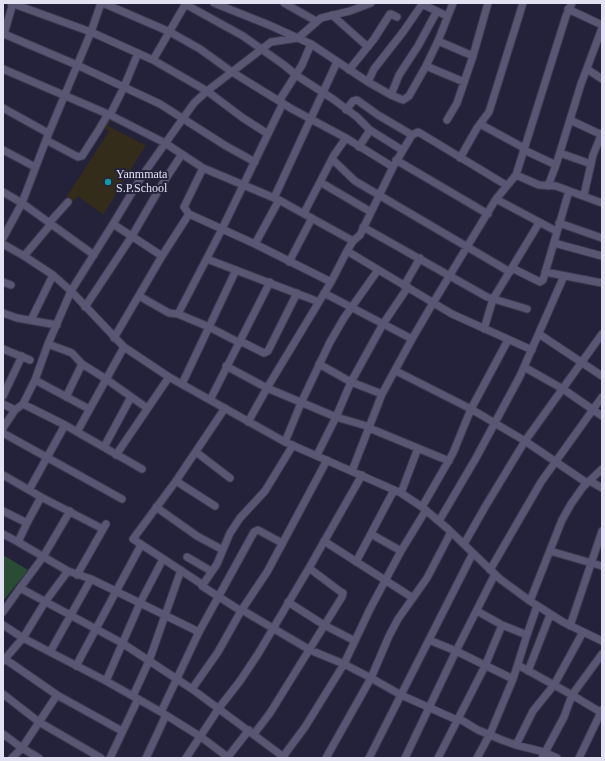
<!DOCTYPE html>
<html>
<head>
<meta charset="utf-8">
<style>
  body { margin:0 }
  #map { position:relative; width:605px; height:761px; overflow:hidden; background:#24213b; font-family:Georgia,serif }
  canvas { display:block }
  .frame { position:absolute; inset:0; border:4px solid #e2e2f3; pointer-events:none }
</style>
</head>
<body>
<div id="map">
<canvas width="605" height="761"></canvas>
<div class="frame"></div>
</div>
<script>
const g = document.querySelector('canvas').getContext('2d');
g.lineJoin = 'round';
function fillPath(path, color) {
  g.fillStyle = color;
  g.fill(path, 'evenodd');
}
function poly(rows) {
  const path = new Path2D();
  for (const r of rows) {
    path.moveTo(r[0], r[1]);
    for (let i = 2; i < r.length; i += 2) path.lineTo(r[i], r[i + 1]);
  }
  return path;
}
function trace(path, color, width, dash) {
  g.strokeStyle = color;
  g.lineWidth = width;
  g.lineCap = dash ? 'butt' : 'round';
  g.setLineDash(dash || []);
  g.stroke(path);
}
function drawText(font, color, halo, rows, align = 'center') {
  g.font = font + ' Georgia,serif';
  g.lineWidth = 4;
  g.setLineDash([]);
  g.textBaseline = 'middle';
  g.strokeStyle = halo;
  g.fillStyle = color;
  for (const [text, x, y, turn = 0] of rows) {
    g.save();
    g.translate(x, y);
    g.rotate((+turn || 0) * Math.PI / 180);
    g.textAlign = isNaN(turn) ? turn : align;
    if (halo) g.strokeText(text, 0, 0);
    g.fillText(text, 0, 0);
    g.restore();
  }
}
const education = poly([
  [108,117,111,119,108,126,143,144,146,145,103,215,78,196,73,202,67,196,109,131,103,127]
]);
const green = poly([
  [3,555,28,570,3,601]
]);
const minor = poly([
  [11,3,91,32,153,60,207,91,243,118,268,134],
  [13,3,4,34,77,65,160,104,226,146,255,162],
  [103,3,170,32,200,49,232,72,292,109,346,138,393,167],
  [214,3,269,25,311,44,368,82,391,95,403,100,409,96,426,66,438,41,453,3],
  [284,3,316,21],
  [185,4,243,36,284,65,296,75,333,99,357,117,370,130,402,150],
  [422,4,447,16],
  [568,9,602,25],
  [332,15,368,47],
  [438,41,473,56],
  [153,60,186,3],
  [426,66,464,82],
  [3,69,110,115,165,143,203,168,279,200,353,241],
  [587,69,602,79],
  [349,70,374,39,390,14,391,14,397,17],
  [368,82,374,69,403,32,423,3],
  [391,95,399,75,418,46,437,11],
  [279,101,302,65,311,44],
  [283,103,222,229,178,314,209,327,238,342,244,343,264,353,268,351,297,293],
  [3,108,48,133],
  [346,110,353,101,357,100,378,115,412,135],
  [110,115,124,87,138,53],
  [447,120,457,103,473,56,488,3],
  [570,120,602,135],
  [480,124,524,148],
  [46,140,91,32,101,3],
  [359,147,370,130],
  [3,150,35,167],
  [524,150,556,165],
  [560,153,591,164],
  [460,158,477,128,489,112,523,3],
  [332,159,355,181,510,272],
  [396,160,488,214],
  [203,168,184,207,189,214,255,244,331,282],
  [516,175,539,185,556,186,602,203],
  [320,182,371,212],
  [548,186,556,165,581,84,602,28],
  [3,192,22,203,3,238],
  [584,195,593,155,602,133],
  [274,198,337,62],
  [496,199,556,231],
  [304,213,334,155,346,138],
  [49,223,68,202],
  [559,223,602,238],
  [51,224,94,255],
  [113,224,162,256],
  [363,227,487,297,527,309],
  [554,243,602,256],
  [3,244,24,256,53,275,71,291,124,347,169,377,285,442,401,493,422,507,448,529,500,579,530,601,563,622,602,641],
  [255,244,279,200],
  [347,251,452,314,532,350],
  [24,256,51,224,22,203,46,140,78,157,82,156,98,131,108,114],
  [207,259,319,302],
  [289,262,312,218],
  [512,268,540,282,543,280,569,191],
  [545,272,602,283],
  [3,282,11,285],
  [404,286,420,258],
  [324,293,412,339],
  [139,296,169,313,178,314],
  [85,307,132,236,161,186,182,154],
  [3,313,17,318,57,325],
  [31,320,53,275],
  [484,329,493,299,539,223],
  [539,334,602,376],
  [114,338,162,256,189,214],
  [48,344,72,353,82,364,106,379,147,408],
  [3,349,30,360],
  [319,364,351,382,382,394],
  [226,366,267,388,336,417,370,427],
  [524,367,563,389,602,416],
  [396,371,471,409,525,441,587,483],
  [35,380,89,409],
  [182,384,236,270],
  [3,396,22,356],
  [66,397,82,364],
  [210,400,270,282],
  [3,404,15,410],
  [23,404,65,425,29,490],
  [248,422,267,388,331,282,347,251,353,241,360,235,393,167,412,135,418,132,420,133,506,185],
  [65,425,142,469],
  [3,428,15,410,23,404,35,380,48,344,71,291,113,224,142,176,194,103,207,91,271,42,298,38,321,18,350,11,371,3],
  [369,428,449,461],
  [77,432,124,347],
  [3,433,122,499],
  [285,442,301,403,330,342,344,318,378,270],
  [104,447,131,397],
  [196,452,230,478],
  [116,455,169,377],
  [317,455,336,417,351,382,383,324,408,287],
  [352,471,382,394,412,339,433,303,496,199,516,175,566,16,572,3],
  [3,475,41,497,27,523],
  [176,481,215,506],
  [590,481,602,488],
  [401,493,418,448],
  [41,497,103,529],
  [156,507,197,536,223,550],
  [422,507,453,453,471,409,508,340],
  [3,511,27,523,18,542,3,534],
  [439,521,476,458,520,376,564,276],
  [371,534,401,551],
  [324,541,413,598],
  [18,542,68,571,91,579,199,632],
  [464,544,485,507,525,441,602,334],
  [550,551,602,566],
  [187,557,211,571],
  [356,562,394,490],
  [490,570,541,482,602,397],
  [77,575,106,524],
  [203,585,133,539,176,481,225,408],
  [20,588,43,557,70,511],
  [530,601,562,520,571,504,583,487,602,469],
  [288,602,324,625,355,641],
  [242,610,310,650,344,664,371,678,401,695,457,720],
  [241,611,202,586,217,564,230,533,240,518,265,491,293,445],
  [477,611,502,625,527,635],
  [3,612,20,588,122,643,192,689,285,758],
  [3,625,23,638,106,681,161,712,201,737,229,758],
  [570,626,602,531],
  [429,640,456,651,513,679],
  [50,652,91,579],
  [5,659,57,695,122,731],
  [3,661,23,638,45,602,68,571],
  [518,665,572,695,602,713],
  [76,666,141,545],
  [528,671,550,615],
  [106,681,140,603,163,559],
  [192,689,218,652,241,611,267,572,327,460],
  [3,694,39,722,101,758],
  [133,696,149,661,181,570],
  [161,712,199,632,254,532,258,530,282,543],
  [458,718,478,730,502,740,516,745,544,752,557,758],
  [3,734,22,748,39,758],
  [254,734,270,713,342,597,343,593,341,592,309,568],
  [516,745,533,711,554,685,583,632],
  [12,758,22,748,57,695],
  [110,758,138,699],
  [146,758,166,715],
  [186,758,219,708,240,681,258,654,309,568,362,475],
  [227,758,249,730],
  [282,758,305,727,344,664,370,609,401,551,426,510],
  [326,758,371,678,389,636,398,619,427,578,451,532],
  [369,758,473,553],
  [405,758,456,651,495,574],
  [438,758,485,666,502,625],
  [477,758,490,734,513,679,527,635,537,606],
  [542,758,564,717,572,695,602,654],
  [579,758,602,710]
]);
const markers = [
  [108,182,4,"#0f9aa8"]
];
const poiNames = [
  ["Yanmmata",116,175],
  ["S.P.School",116,189]
];
fillPath(education, '#332c1b');
fillPath(green, '#2b4c34');
trace(minor, '#3d3a4f', 9);
trace(minor, '#585673', 7);
for (const [x, y, r, color] of markers) {
  const dot = new Path2D();
  dot.arc(x, y, r, 0, 2 * Math.PI);
  g.fillStyle = color;
  g.fill(dot);
  trace(dot, '#24213b', 1.5);
}
drawText('12px', '#e2e2f3', '#24213b', poiNames, 'left');
</script>
</body>
</html>
